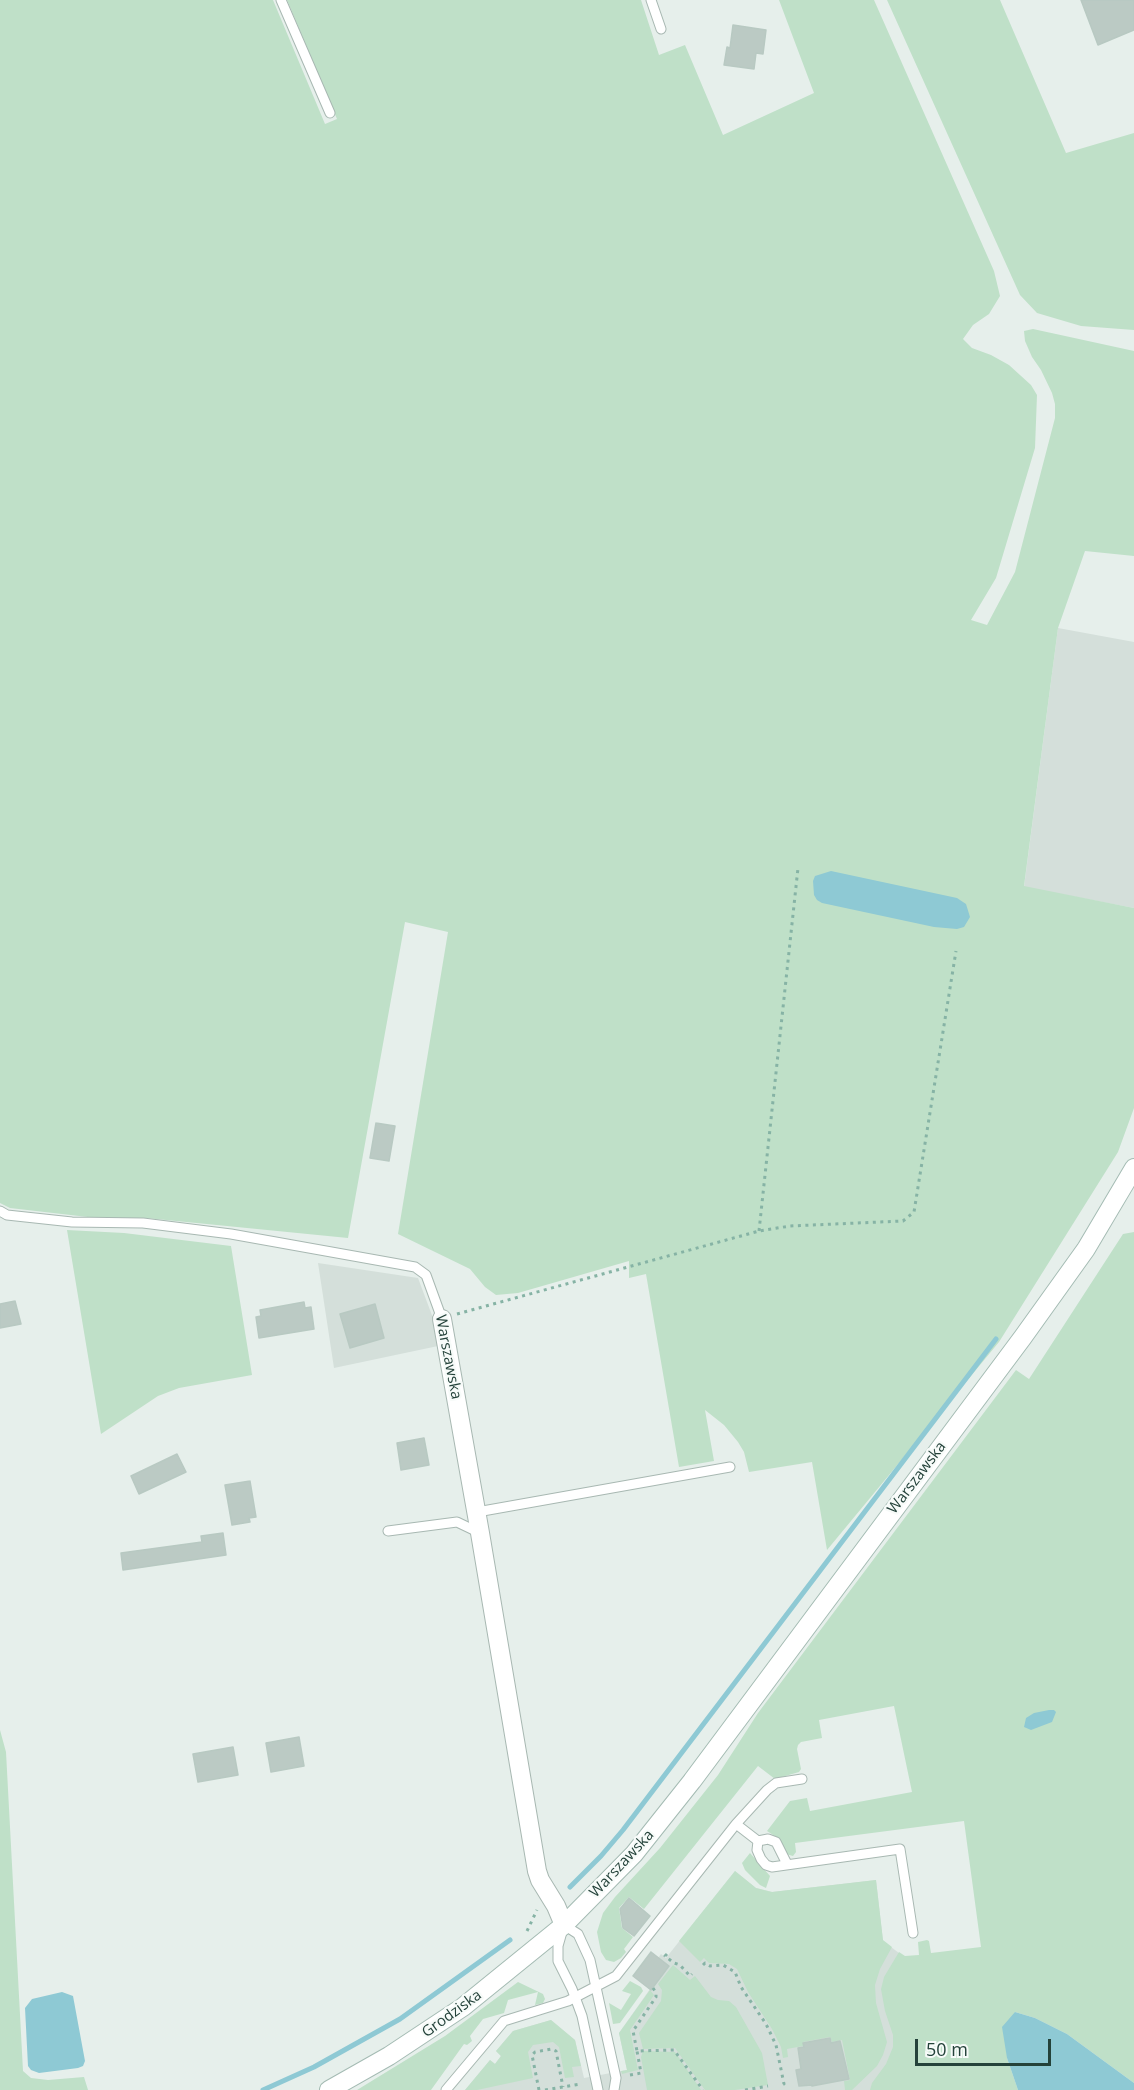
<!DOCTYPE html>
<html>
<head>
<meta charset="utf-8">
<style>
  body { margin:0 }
  #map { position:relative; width:1134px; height:2090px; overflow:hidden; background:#e6efeb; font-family:"Open Sans",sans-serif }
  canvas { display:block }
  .scale { position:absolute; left:915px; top:2039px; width:136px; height:27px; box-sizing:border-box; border:3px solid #24423a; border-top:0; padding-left:8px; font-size:18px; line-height:21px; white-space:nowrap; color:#24423a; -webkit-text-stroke:4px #f7fbf9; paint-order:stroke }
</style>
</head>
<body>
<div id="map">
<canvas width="1134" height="2090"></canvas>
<div class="scale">50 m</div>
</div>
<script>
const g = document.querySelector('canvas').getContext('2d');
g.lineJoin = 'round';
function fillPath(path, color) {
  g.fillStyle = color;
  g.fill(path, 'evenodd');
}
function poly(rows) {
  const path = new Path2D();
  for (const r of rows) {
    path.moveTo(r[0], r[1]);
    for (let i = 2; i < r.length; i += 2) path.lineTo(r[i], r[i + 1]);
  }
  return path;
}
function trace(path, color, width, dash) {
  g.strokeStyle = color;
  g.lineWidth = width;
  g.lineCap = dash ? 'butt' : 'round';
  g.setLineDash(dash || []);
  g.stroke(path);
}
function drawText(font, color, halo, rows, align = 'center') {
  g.font = font + ' "Open Sans",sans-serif';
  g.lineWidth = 4.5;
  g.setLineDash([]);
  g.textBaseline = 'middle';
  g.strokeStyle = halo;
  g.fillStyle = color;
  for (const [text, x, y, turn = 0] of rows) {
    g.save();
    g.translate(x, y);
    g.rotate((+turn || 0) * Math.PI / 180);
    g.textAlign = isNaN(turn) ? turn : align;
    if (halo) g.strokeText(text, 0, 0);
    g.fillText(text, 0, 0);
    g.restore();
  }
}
const built = poly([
  [1058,628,1134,642,1134,908,1024,887],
  [318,1263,418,1278,433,1318,438,1346,334,1368],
  [735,1871,756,1888,772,1892,876,1880,883,1941,907,1959,984,2090,465,2090,490,2060,495,2064,501,2056,496,2051,513,2031,551,2020,575,2040,584,2078,627,2070,619,2033,650,1989,669,1967,658,1958,661,1954,666,1958]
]);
const green = poly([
  [0,0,273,0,325,124,337,119,287,0,641,0,659,55,685,45,723,135,814,93,779,0,874,0,994,271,1000,296,989,314,973,325,963,339,972,348,991,355,1009,365,1031,385,1037,395,1035,448,996,578,971,620,987,625,1015,572,1055,418,1055,404,1052,393,1041,370,1032,357,1025,341,1024,331,1033,329,1134,351,1134,556,1085,551,1058,628,1024,886,1134,908,1134,1108,1118,1152,999,1342,827,1550,812,1462,749,1472,744,1452,738,1442,724,1425,705,1410,714,1461,679,1467,646,1274,629,1278,629,1261,518,1293,496,1295,485,1287,470,1269,398,1234,448,932,405,922,348,1238,146,1218,105,1219,10,1208,0,1203],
  [887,0,1000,0,1066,153,1134,133,1134,330,1081,326,1037,313,1020,295],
  [67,1230,124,1233,231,1246,252,1375,179,1388,158,1396,101,1434],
  [1134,1232,1134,2083,1067,2034,1035,2018,1015,2012,1007,2058,1018,2090,870,2090,872,2083,886,2064,893,2047,893,2035,885,2011,881,1989,884,1977,899,1952,905,1956,919,1955,918,1942,927,1940,929,1941,931,1953,981,1947,964,1821,795,1843,796,1852,793,1856,786,1854,778,1838,767,1831,790,1801,807,1798,810,1811,912,1792,894,1706,819,1720,822,1738,801,1742,798,1745,797,1749,801,1769,799,1772,775,1779,758,1766,644,1909,629,1897,619,1908,622,1928,633,1937,624,1949,626,1952,621,1958,614,1962,606,1960,601,1952,597,1932,603,1913,615,1897,660,1848,718,1775,758,1713,1016,1370,1029,1379,1123,1234],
  [0,1730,6,1752,23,2071,31,2078,48,2080,84,2077,88,2090,0,2090],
  [750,1853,770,1876,766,1888,760,1885,745,1870,742,1863],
  [735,1871,756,1888,772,1892,876,1880,883,1940,892,1947,880,1969,875,1985,876,2003,887,2042,883,2055,877,2066,852,2090,845,2090,844,2081,850,2080,842,2040,832,2042,830,2037,803,2042,803,2046,787,2049,788,2057,783,2058,781,2047,772,2029,748,1992,737,1969,729,1964,709,1963,704,1958,700,1962,679,1941],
  [673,1965,690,1980,695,1976,711,1997,718,2000,729,2001,736,2007,762,2053,768,2085,735,2090,705,2090,675,2048,643,2049,639,2033,661,2001,662,1990,658,1984],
  [630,1981,641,1987,643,1991,620,2023,613,2024,609,2003,621,2010,631,1994,622,1991],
  [518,1982,543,1994,545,1999,543,2003,535,2005,538,1992,508,2000,504,2013,483,2019,470,2036,472,2041,467,2045,464,2044,431,2090,357,2090,445,2036],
  [650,1990,654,1995,630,2030,638,2070,622,2074,621,2071,627,2070,619,2033],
  [551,2020,575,2040,581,2066,572,2067,574,2077,565,2078,559,2047,553,2042,533,2045,528,2052,533,2078,477,2090,465,2090,490,2060,495,2064,501,2056,496,2051,513,2031],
  [643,2051,675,2052,701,2090,647,2090,641,2057]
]);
const water = poly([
  [831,871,957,898,966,904,970,917,964,927,957,929,934,927,822,903,817,900,814,895,813,881,815,876],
  [1049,1710,1054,1710,1056,1712,1052,1722,1031,1730,1024,1727,1026,1718,1034,1713],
  [62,1992,73,1996,85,2061,83,2066,78,2068,39,2073,31,2070,28,2066,25,2008,32,1999],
  [1015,2012,1035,2018,1067,2034,1134,2083,1134,2090,1018,2090,1007,2058,1002,2027]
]);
const stream = poly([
  [570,1887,601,1856,623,1830,996,1339],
  [263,2090,314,2067,400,2019,510,1940]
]);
const building = poly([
  [1081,0,1134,0,1134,30,1098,45,1081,0],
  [733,25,766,30,763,54,756,53,754,69,724,65,727,47,730,48,733,25],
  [376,1123,395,1126,389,1161,370,1158,376,1123],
  [15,1301,21,1324,0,1328,0,1304,15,1301],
  [304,1302,305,1308,311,1307,314,1329,259,1338,256,1317,261,1316,260,1310,304,1302],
  [375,1304,384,1338,350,1348,340,1314,375,1304],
  [424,1438,429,1465,401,1470,397,1443,424,1438],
  [177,1454,186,1472,139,1494,131,1476,177,1454],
  [250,1481,256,1517,249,1518,250,1522,232,1525,225,1485,250,1481],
  [223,1533,226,1555,123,1570,121,1553,202,1542,201,1536,223,1533],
  [299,1737,304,1766,271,1772,266,1743,299,1737],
  [233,1747,238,1775,198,1782,193,1754,233,1747],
  [629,1898,650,1916,634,1936,623,1928,620,1909,629,1898],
  [651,1952,669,1966,651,1990,633,1976,651,1952],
  [830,2038,831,2043,840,2041,849,2079,812,2086,812,2085,799,2086,796,2070,801,2069,798,2048,804,2047,803,2043,830,2038]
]);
const path = poly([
  [759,1231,798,868],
  [457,1314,759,1231,790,1226,903,1221,914,1212,956,951],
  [527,1931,537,1910],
  [667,1954,665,1956,674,1963,680,1965,690,1976,692,1974],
  [703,1965,705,1963,710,1966,723,1965,735,1972,741,1987,766,2024,776,2045,784,2084,782,2085],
  [653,1988,656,1993,656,1997,633,2031,637,2051,674,2050,703,2090],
  [630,2075,641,2073,637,2051],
  [539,2090,532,2055,535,2052,552,2049,556,2051,563,2087],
  [545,2090,581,2084],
  [745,2090,768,2086]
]);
const service = poly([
  [281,0,330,113],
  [651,0,661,29],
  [0,1211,7,1215,72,1222,143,1223,231,1234,415,1267,426,1275,442,1319],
  [477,1512,730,1467],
  [388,1531,457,1522,480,1533],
  [736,1824,758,1841],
  [758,1841,757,1850,761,1859,766,1865,772,1867,900,1849,913,1933],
  [758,1841,768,1839,776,1842,787,1864],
  [446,2090,504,2021,568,2001,616,1976,736,1824,767,1790,776,1783,802,1779],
  [598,2090,582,2016,572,1989,558,1961,558,1946,564,1925,578,1934,590,1960,616,2078,614,2090]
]);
const minor = poly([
  [442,1319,480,1533,537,1871,540,1880,556,1906,564,1925]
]);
const secondary = poly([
  [329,2090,389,2056,463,2007,564,1925,634,1854,692,1781,1023,1337,1086,1249,1134,1168]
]);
const streetNames = [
  ["Warszawska",448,1357,79],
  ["Warszawska",917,1478,-53],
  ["Warszawska",622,1864,-47],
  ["Grodziska",452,2014,-36]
];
fillPath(built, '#d4dfda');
fillPath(green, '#bfe0c8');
fillPath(water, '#8ec9d4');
trace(stream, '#8ec9d4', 5);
fillPath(building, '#bbcac4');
trace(building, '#b8c9c2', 1.5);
trace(service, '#a8b8b2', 11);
trace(minor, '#a8b8b2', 20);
trace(secondary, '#a4bbb3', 20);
trace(path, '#86b3a5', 3, [3, 4.5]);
trace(service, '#fff', 9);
trace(minor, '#fff', 18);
trace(secondary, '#fff', 18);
drawText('15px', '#24423a', '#f7fbf9', streetNames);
</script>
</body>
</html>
